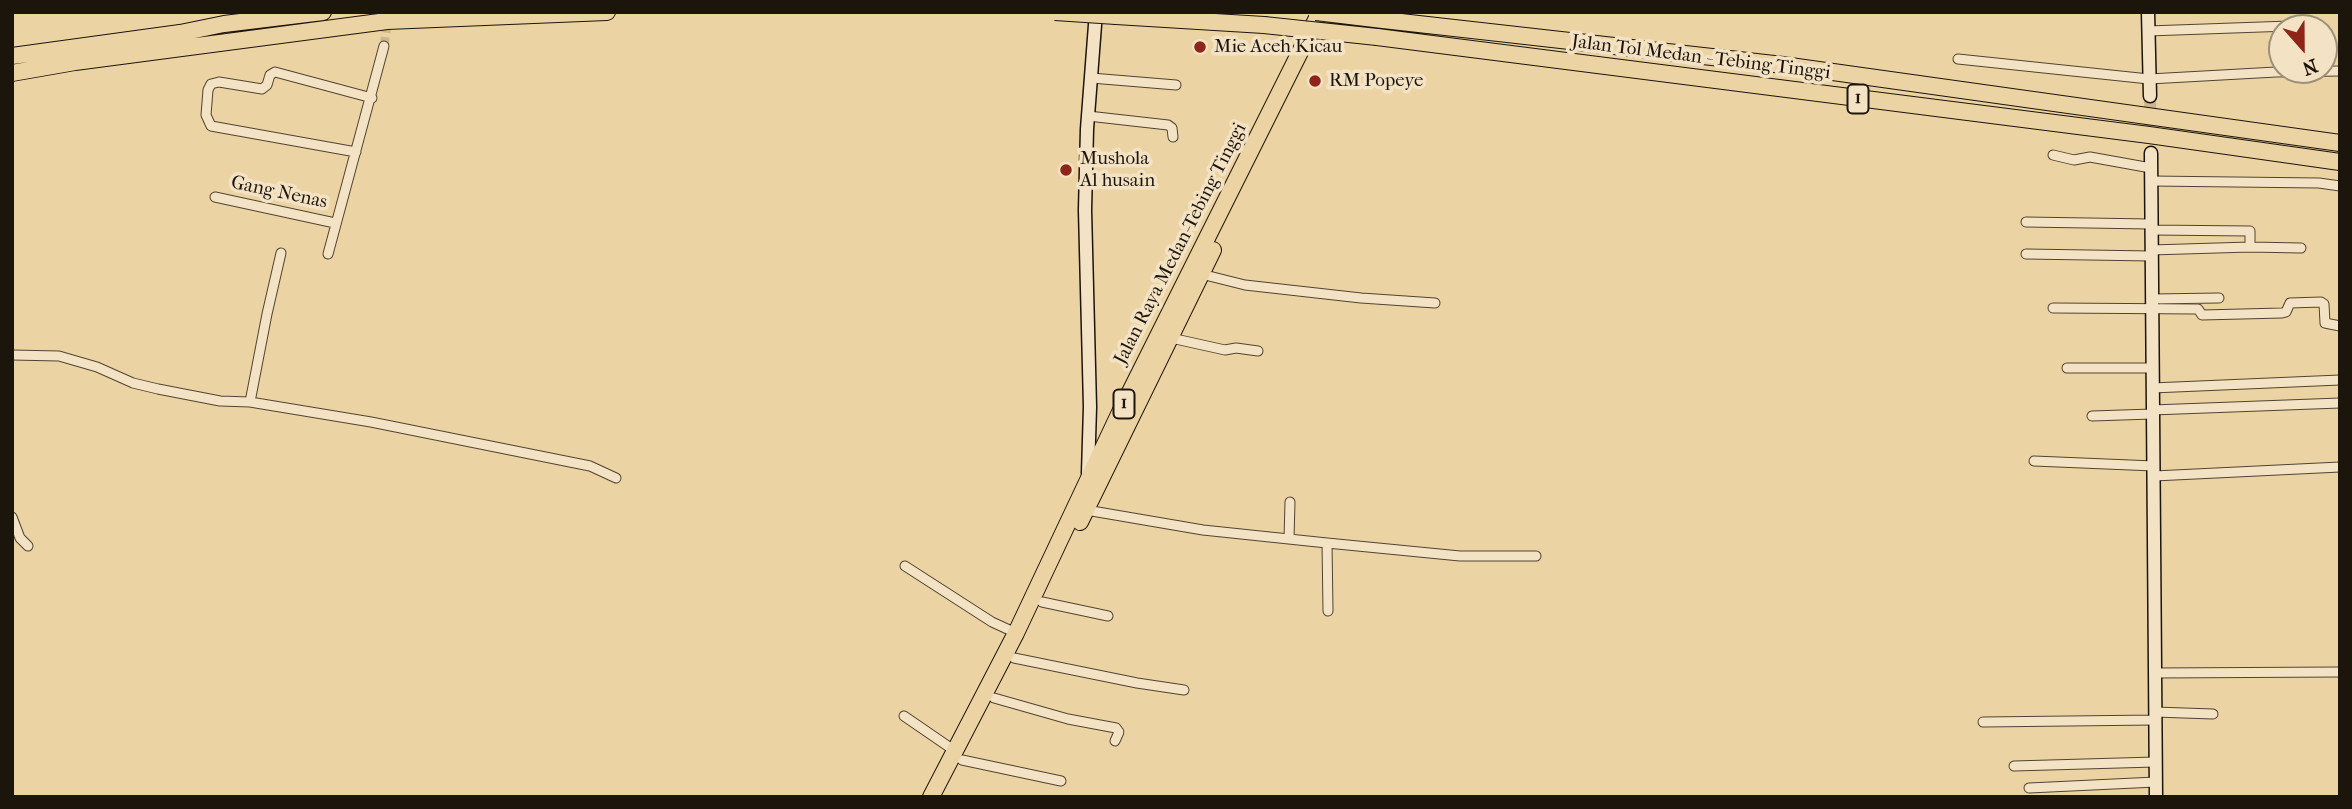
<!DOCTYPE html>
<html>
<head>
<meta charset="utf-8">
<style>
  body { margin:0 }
  #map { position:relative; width:2352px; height:809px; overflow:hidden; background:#ecd3a3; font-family:"IM FELL French Canon",serif }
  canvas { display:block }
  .frame { position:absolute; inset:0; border:14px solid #1c150b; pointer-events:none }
  .north { position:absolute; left:2268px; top:14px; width:70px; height:70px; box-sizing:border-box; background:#f3e2c3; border:2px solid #9d9079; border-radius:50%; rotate:159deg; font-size:19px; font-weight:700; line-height:28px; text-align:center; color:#1c150b }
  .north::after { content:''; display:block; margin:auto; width:24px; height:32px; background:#8f2418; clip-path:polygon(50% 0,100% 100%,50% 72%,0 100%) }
</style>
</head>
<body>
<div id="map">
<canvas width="2352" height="809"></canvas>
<div class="frame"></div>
<div class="north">N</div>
</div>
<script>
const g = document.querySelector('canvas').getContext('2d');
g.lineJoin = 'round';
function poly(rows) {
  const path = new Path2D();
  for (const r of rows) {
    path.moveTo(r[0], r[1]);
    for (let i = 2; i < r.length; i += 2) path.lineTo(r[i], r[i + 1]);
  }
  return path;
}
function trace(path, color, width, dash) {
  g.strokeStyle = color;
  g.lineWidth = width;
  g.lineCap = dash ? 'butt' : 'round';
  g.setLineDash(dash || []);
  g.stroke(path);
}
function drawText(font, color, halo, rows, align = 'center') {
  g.font = font + ' "IM FELL French Canon",serif';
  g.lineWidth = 7;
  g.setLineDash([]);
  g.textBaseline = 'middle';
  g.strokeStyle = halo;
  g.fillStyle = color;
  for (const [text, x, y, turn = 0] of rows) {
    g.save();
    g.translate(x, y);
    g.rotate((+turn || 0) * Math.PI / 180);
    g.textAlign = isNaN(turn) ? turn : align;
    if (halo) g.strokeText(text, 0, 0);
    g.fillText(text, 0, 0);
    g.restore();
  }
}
const streetTunnel = poly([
  [384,46,389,12]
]);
const secondaryTunnel = poly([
  [2150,96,2151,153]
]);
const street = poly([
  [2148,31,2318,25],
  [1958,59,2149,79,2276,72,2340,71],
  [1091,78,1176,85],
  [1088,116,1168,125,1172,128,1173,137],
  [356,152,211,126,206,115,208,90,211,84,219,82,262,89,267,85,270,75,275,72,372,98],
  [2053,155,2074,160,2090,157,2151,168],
  [2151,181,2319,183,2340,186],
  [215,197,335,223],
  [2026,222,2150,224],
  [2151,230,2250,231,2250,247],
  [2151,250,2250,247,2301,248],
  [328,254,384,46],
  [2026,254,2151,256],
  [1201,274,1245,285,1361,298,1435,303],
  [2153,299,2219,298],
  [2053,308,2198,309,2202,315,2282,313,2286,312,2290,303,2321,302,2324,304,2325,323,2340,326],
  [1171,338,1225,350,1236,348,1258,351],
  [12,355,59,356,97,367,133,383,158,389,220,401,250,402,371,422,590,466,616,478],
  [2067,368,2153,368],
  [2152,388,2340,380],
  [250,402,267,314,281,253],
  [2152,410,2340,403],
  [2092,416,2152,414],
  [2034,461,2154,466],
  [2154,476,2340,467],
  [1086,510,1203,530,1327,543,1460,556,1536,556],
  [12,517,20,538,28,546],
  [1289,539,1290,502],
  [1327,543,1328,611],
  [905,566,992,622,1016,633],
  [1042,602,1108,616],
  [1014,658,1137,683,1184,690],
  [2155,673,2340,672],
  [994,698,1068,719,1116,728,1119,732,1115,741],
  [2155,712,2213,714],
  [904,716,955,751],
  [1983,722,2155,720],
  [962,760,1061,781],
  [2014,766,2155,762],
  [2029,788,2156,782]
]);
const secondary = poly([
  [2148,12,2150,96],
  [2151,153,2156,797],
  [1088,473,1090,407,1085,210,1087,129,1096,12]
]);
const highway = poly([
  [1116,16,1264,25],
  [1383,20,1783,65,2340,143],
  [1377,37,2149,135,2340,162],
  [12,56,180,33,224,24,323,12],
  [12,73,75,62,387,21,607,12],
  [1080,522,1213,250],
  [931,797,1016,633,1122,408,1320,12]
]);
const highwayBridge = poly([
  [1055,12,1116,16],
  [1316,12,1383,20],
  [1264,25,1377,37]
]);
const markers = [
  [1200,47,7,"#8f2418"],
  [1315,81,7,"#8f2418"],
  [1066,170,7,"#8f2418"]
];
const shields = [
  [1858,99,21],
  [1124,404,21]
];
const shieldNames = [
  ["1",1858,99],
  ["1",1124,404]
];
const poiNames = [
  ["Mie Aceh Kicau",1214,47],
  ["RM Popeye",1329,81],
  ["Mushola",1080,159],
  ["Al husain",1080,181]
];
const streetNames = [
  ["Jalan Tol Medan - Tebing Tinggi",1701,58,7],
  ["Gang Nenas",279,193,12],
  ["Jalan Raya Medan-Tebing Tinggi",1181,244,-63]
];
trace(streetTunnel, '#cdb68c', 9, [9, 4.5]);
trace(secondaryTunnel, '#cdb68c', 12, [12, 6]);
trace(street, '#504431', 11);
trace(secondary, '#1c150b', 15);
trace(highway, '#1c150b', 18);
trace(street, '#f3e2c3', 9);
trace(secondary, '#f3e2c3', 12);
trace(highway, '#ecd3a3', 16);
trace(highwayBridge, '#1c150b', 18, []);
trace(highwayBridge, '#ecd3a3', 16);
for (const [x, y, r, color] of markers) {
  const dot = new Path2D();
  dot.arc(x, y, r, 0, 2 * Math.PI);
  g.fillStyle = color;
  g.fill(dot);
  trace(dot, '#f3e2c3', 2.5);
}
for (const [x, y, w] of shields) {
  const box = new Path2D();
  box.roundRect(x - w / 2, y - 14.5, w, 29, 5);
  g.fillStyle = '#f3e2c3';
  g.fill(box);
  trace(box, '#1c150b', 2);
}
drawText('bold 18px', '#1c150b', null, shieldNames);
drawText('19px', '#1c150b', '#f3e2c3', poiNames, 'left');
drawText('19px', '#1c150b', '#f3e2c3', streetNames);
</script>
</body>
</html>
